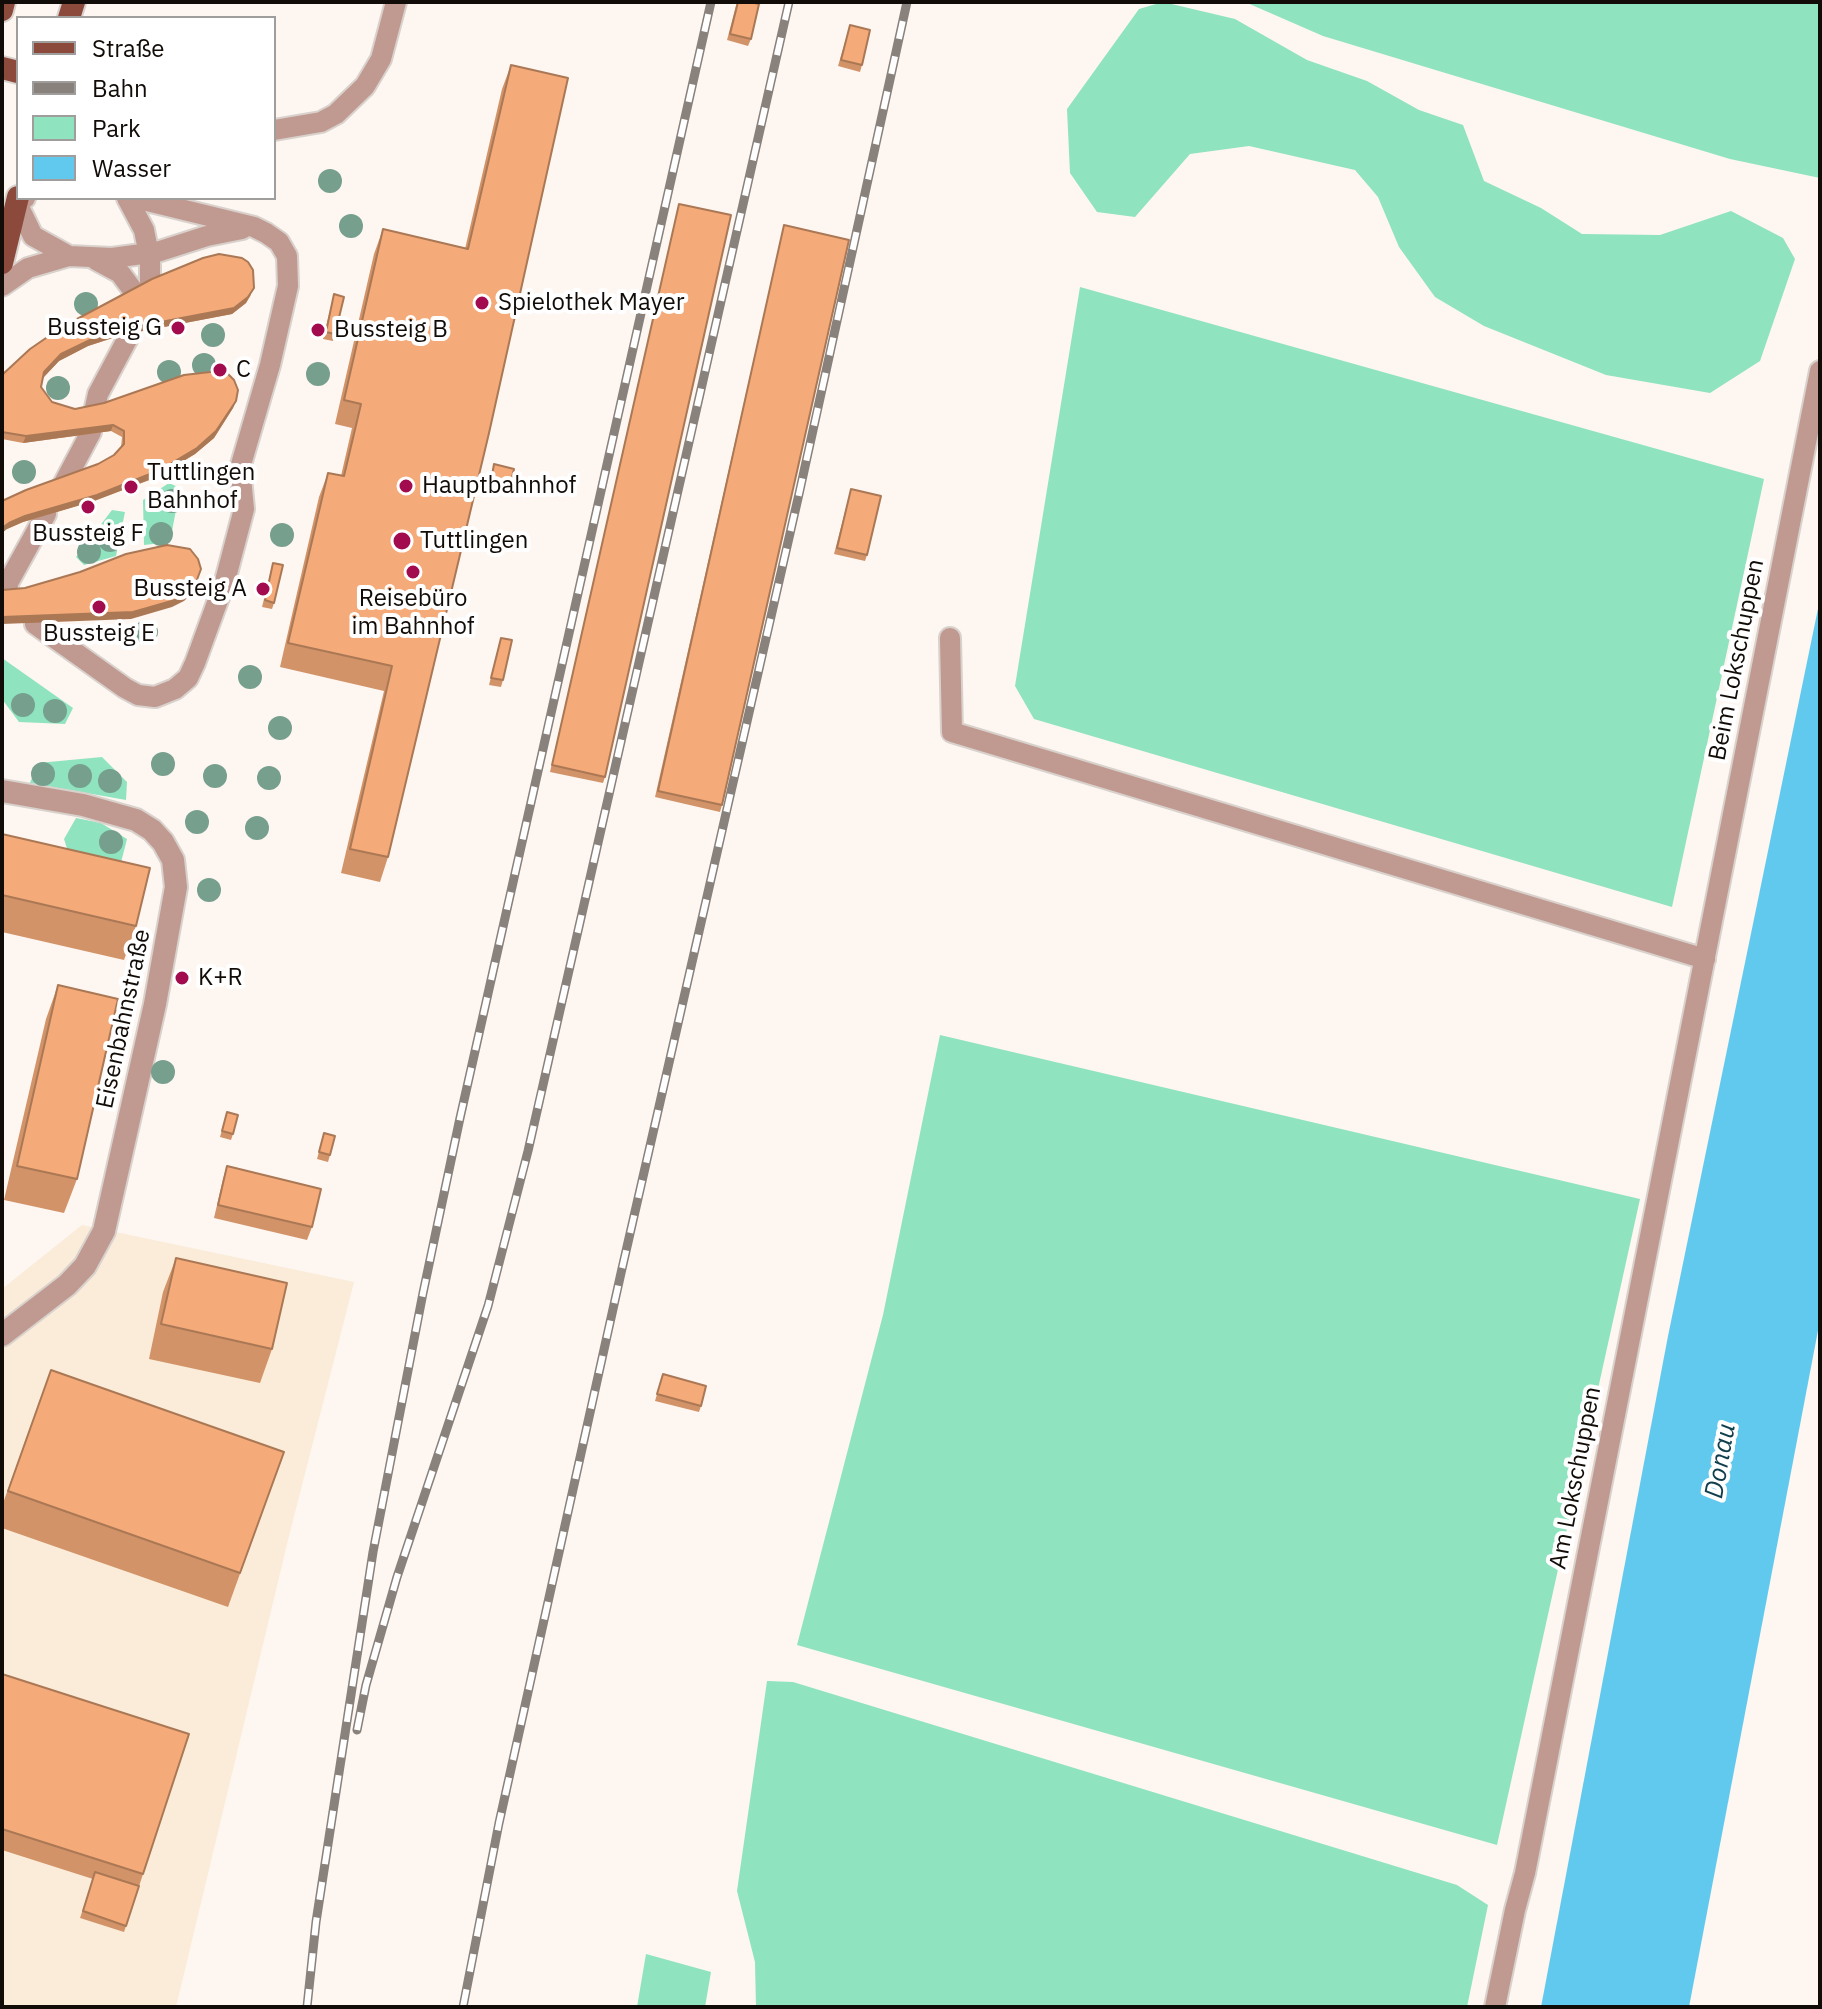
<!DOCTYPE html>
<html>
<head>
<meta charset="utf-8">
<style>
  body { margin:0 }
  #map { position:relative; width:1822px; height:2009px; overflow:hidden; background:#fef6f1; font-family:"IBM Plex Sans",sans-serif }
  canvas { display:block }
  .frame { position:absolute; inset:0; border:4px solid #120c08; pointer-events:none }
  .legend { position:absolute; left:16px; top:16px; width:260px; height:184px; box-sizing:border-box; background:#fff; border:2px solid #a09e9c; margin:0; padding:10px 14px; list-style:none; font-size:24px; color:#120c08 }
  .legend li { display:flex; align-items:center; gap:16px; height:40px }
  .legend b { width:40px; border:2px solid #a09e9c }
</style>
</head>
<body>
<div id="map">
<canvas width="1822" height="2009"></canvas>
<div class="frame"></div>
<ul class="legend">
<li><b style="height:10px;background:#8b4a3c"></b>Straße</li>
<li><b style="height:10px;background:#88817c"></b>Bahn</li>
<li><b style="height:22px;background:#8fe3be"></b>Park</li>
<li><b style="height:22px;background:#62c9ee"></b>Wasser</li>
</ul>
</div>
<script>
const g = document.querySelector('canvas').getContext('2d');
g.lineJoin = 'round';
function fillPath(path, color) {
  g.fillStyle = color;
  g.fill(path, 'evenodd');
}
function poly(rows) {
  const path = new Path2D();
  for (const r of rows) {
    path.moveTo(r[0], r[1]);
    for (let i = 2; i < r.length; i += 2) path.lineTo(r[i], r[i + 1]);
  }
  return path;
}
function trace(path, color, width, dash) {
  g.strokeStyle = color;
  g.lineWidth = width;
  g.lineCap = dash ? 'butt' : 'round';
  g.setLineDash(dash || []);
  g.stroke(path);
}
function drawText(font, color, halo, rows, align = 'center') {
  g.font = font + ' "IBM Plex Sans",sans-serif';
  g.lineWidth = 8;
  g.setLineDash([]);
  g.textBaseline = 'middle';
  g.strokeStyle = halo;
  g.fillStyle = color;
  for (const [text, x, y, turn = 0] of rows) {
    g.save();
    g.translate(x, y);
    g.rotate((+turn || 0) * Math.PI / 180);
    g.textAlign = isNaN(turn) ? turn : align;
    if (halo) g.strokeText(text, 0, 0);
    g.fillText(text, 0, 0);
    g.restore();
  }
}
const commercial = poly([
  [82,1225,354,1282,288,1540,176,2007,2,2007,2,1289]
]);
const green = poly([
  [1163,2,1235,19,1307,60,1367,81,1419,110,1463,125,1484,181,1541,208,1582,234,1660,235,1731,211,1783,238,1795,259,1760,361,1710,393,1606,375,1484,326,1435,297,1399,247,1378,197,1355,170,1249,146,1190,154,1135,217,1097,212,1070,173,1067,109,1139,9],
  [1245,2,1820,2,1820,178,1730,159,1323,36],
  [1080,287,1764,479,1672,907,1034,719,1015,686],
  [169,483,180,488,170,542,144,545,143,500],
  [112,510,125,512,116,556,84,565,76,557],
  [2,658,73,708,65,724,19,722,2,699],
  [102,757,127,782,126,800,30,783,38,763],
  [76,818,101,823,127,839,117,878,73,867,64,839],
  [940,1035,1640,1199,1497,1845,797,1645,883,1315],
  [767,1681,793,1682,1457,1885,1488,1905,1467,2007,756,2007,755,1962,737,1891],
  [646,1954,711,1972,705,2007,637,2007]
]);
const water = poly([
  [1820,599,1820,1320,1689,2007,1541,2007,1668,1336]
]);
const service = poly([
  [274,130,321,122,336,114,365,86,381,59,396,2],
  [25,198,17,203,33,236,69,256],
  [127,198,144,230,150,260,150,285],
  [96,260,120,273,135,293],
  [2,286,28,268,69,256,112,258,157,252,207,236,242,229],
  [94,412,98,394,130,334],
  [64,483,91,432],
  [7,596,8,583,46,514],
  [35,624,125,688,138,695,155,697,175,689,188,678,195,663,225,581,244,509,240,468,270,365,288,286,287,256,279,242,266,233,254,227,135,198],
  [950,638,952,732,1705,959],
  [1495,2007,1515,1910,1525,1873,1820,371]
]);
const minor = poly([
  [2,791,83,805,136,820,152,830,163,842,173,860,176,887,155,1004,104,1231,85,1266,67,1285,2,1335]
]);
const primary = poly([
  [2,10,4,2],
  [69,18,74,2],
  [2,68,18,72],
  [2,263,18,197]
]);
const rail = poly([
  [357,1730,366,1685,397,1577,488,1306,528,1151,789,2],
  [307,2007,316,1922,373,1552,423,1293,460,1118,711,2],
  [463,2007,499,1823,621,1273,799,494,907,2]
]);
const trees = [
  [330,181],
  [351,226],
  [86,304],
  [213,335],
  [204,365],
  [169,372],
  [318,374],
  [58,388],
  [24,472],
  [172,501],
  [161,534],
  [282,535],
  [110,540],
  [89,552],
  [146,632],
  [250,677],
  [23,705],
  [55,711],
  [280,728],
  [163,764],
  [43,774],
  [80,776],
  [215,776],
  [269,778],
  [110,781],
  [197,822],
  [257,828],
  [111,842],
  [209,890],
  [163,1072]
];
const wall = poly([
  [737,2,751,39,748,46,727,40],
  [850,25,862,65,860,72,838,66],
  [511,65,388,857,380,882,341,873,384,691,280,667,319,497,328,473,341,476,352,428,335,424,374,254,383,229,465,249,502,89],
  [679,204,605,777,603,783,550,772],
  [784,225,722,805,720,812,655,797],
  [334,294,335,334,333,341,323,339],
  [251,295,246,303,232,314,122,335,88,346,59,361,43,378,41,387,52,402,75,409,236,401,233,408,214,438,195,454,157,477,94,501,23,522,7,529,2,501,98,464,114,455,121,447,122,437,111,431,23,443,2,439,2,375,5,371],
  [494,464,510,486,508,492,488,488],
  [851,489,867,555,865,561,834,554],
  [273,563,274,603,272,609,262,607],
  [501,638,503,680,501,687,489,685],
  [2,834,136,926,124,960,2,932],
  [58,985,77,1179,64,1213,4,1200,46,1019],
  [227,1112,233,1134,231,1140,220,1137],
  [324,1133,330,1155,328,1162,317,1159],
  [227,1166,312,1227,307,1240,214,1218,223,1179],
  [176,1258,272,1349,260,1383,149,1359,163,1292],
  [51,1370,284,1452,228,1607,2,1528,2,1506],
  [663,1374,701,1406,699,1412,655,1401],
  [2,1674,189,1734,124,1932,80,1918,93,1879,2,1850]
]);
const shadedWall = poly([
  [254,288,246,303,232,314,122,335,88,346,59,361,42,379,44,372,61,354,90,340],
  [236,401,233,408,214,438,195,454,157,477,94,501,23,522,7,529,2,533,2,528,9,523],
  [113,425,111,431,23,443,26,436],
  [195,585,193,592,184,601,172,607,131,619,2,624,2,617]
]);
const building = poly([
  [738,2,750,2,759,4,751,39,730,34,738,2],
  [850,25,870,30,862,65,841,60,850,25],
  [511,65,568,78,489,433,388,857,350,849,392,666,288,643,328,473,344,476,361,404,344,400,383,229,468,249,511,65],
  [679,204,731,215,605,777,552,765,679,204],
  [784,225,849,240,722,805,658,791,784,225],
  [219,254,242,258,248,262,253,270,254,288,248,297,234,308,124,329,90,340,61,354,44,372,41,387,52,402,75,409,104,403,184,375,219,371,228,374,234,380,238,390,236,401,216,431,197,448,160,470,97,495,25,516,9,523,2,528,2,501,26,490,98,464,114,455,124,444,124,431,113,425,26,436,2,432,2,375,30,349,62,327,152,279,203,258,219,254],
  [334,294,344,297,335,334,326,332,334,294],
  [494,464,514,469,510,486,491,481,494,464],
  [851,489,881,496,867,555,837,548,851,489],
  [167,545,190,549,198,559,201,569,195,585,187,594,175,600,133,612,2,617,2,590,25,588,80,572,126,554,167,545],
  [273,563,283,565,274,603,265,600,273,563],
  [501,638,512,640,503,680,491,678,501,638],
  [2,834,150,868,136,926,2,895,2,834],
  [58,985,118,999,77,1179,17,1166,58,985],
  [227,1112,238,1115,233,1134,222,1131,227,1112],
  [324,1133,335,1136,330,1155,319,1152,324,1133],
  [227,1166,321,1189,312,1227,218,1205,227,1166],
  [176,1258,287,1283,272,1349,161,1324,176,1258],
  [51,1370,284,1452,240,1573,8,1491,51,1370],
  [663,1374,706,1386,701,1406,657,1394,663,1374],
  [2,1674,189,1734,143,1874,2,1829,2,1674],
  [95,1872,139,1886,126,1926,83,1911,95,1872]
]);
const markers = [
  [482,303,8,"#a20c4e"],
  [178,328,8,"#a20c4e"],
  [318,330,8,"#a20c4e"],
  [220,370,8,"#a20c4e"],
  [406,486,8,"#a20c4e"],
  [131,487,8,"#a20c4e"],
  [88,507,8,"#a20c4e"],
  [402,541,10,"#a20c4e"],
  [413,572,8,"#a20c4e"],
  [263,589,8,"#a20c4e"],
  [99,607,8,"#a20c4e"],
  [182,978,8,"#a20c4e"]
];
const poiNames = [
  ["Spielothek Mayer",498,303],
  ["Bussteig G",162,328,"right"],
  ["Bussteig B",334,330],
  ["C",236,370],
  ["Tuttlingen",147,473],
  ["Bahnhof",147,501],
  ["Hauptbahnhof",422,486],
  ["Bussteig F",88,534,"center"],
  ["Tuttlingen",420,541],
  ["Bussteig A",247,589,"right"],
  ["Reisebüro",413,599,"center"],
  ["im Bahnhof",413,627,"center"],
  ["Bussteig E",99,634,"center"],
  ["K+R",198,978]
];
const streetNames = [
  ["Beim Lokschuppen",1737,660,-79],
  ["Eisenbahnstraße",124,1019,-78],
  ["Am Lokschuppen",1576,1478,-79]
];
const waterNames = [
  ["Donau",1721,1461,-80]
];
fillPath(commercial, '#faecd8');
fillPath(green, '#8fe3be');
fillPath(water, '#62c9ee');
trace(service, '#d8d1cc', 24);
trace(minor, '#d8d1cc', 26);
trace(primary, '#d8d1cc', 26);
trace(service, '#c09990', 20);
trace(minor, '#c09990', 22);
trace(primary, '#8b4a3c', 22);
trace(rail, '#88817c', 9);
trace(rail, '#fff', 6, [18]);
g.fillStyle = '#769f8e';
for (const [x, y] of trees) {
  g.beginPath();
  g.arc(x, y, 12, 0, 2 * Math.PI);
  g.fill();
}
fillPath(wall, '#d29368');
fillPath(shadedWall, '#ab7855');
fillPath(building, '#f4ab79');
trace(building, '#ab7855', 2);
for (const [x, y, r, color] of markers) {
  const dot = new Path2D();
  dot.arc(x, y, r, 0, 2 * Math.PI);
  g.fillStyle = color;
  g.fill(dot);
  trace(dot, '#fff', 3);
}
drawText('24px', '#120c08', '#fff', poiNames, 'left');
drawText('24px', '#120c08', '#fff', streetNames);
drawText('italic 26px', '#0f3e4d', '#fff', waterNames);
</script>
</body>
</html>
